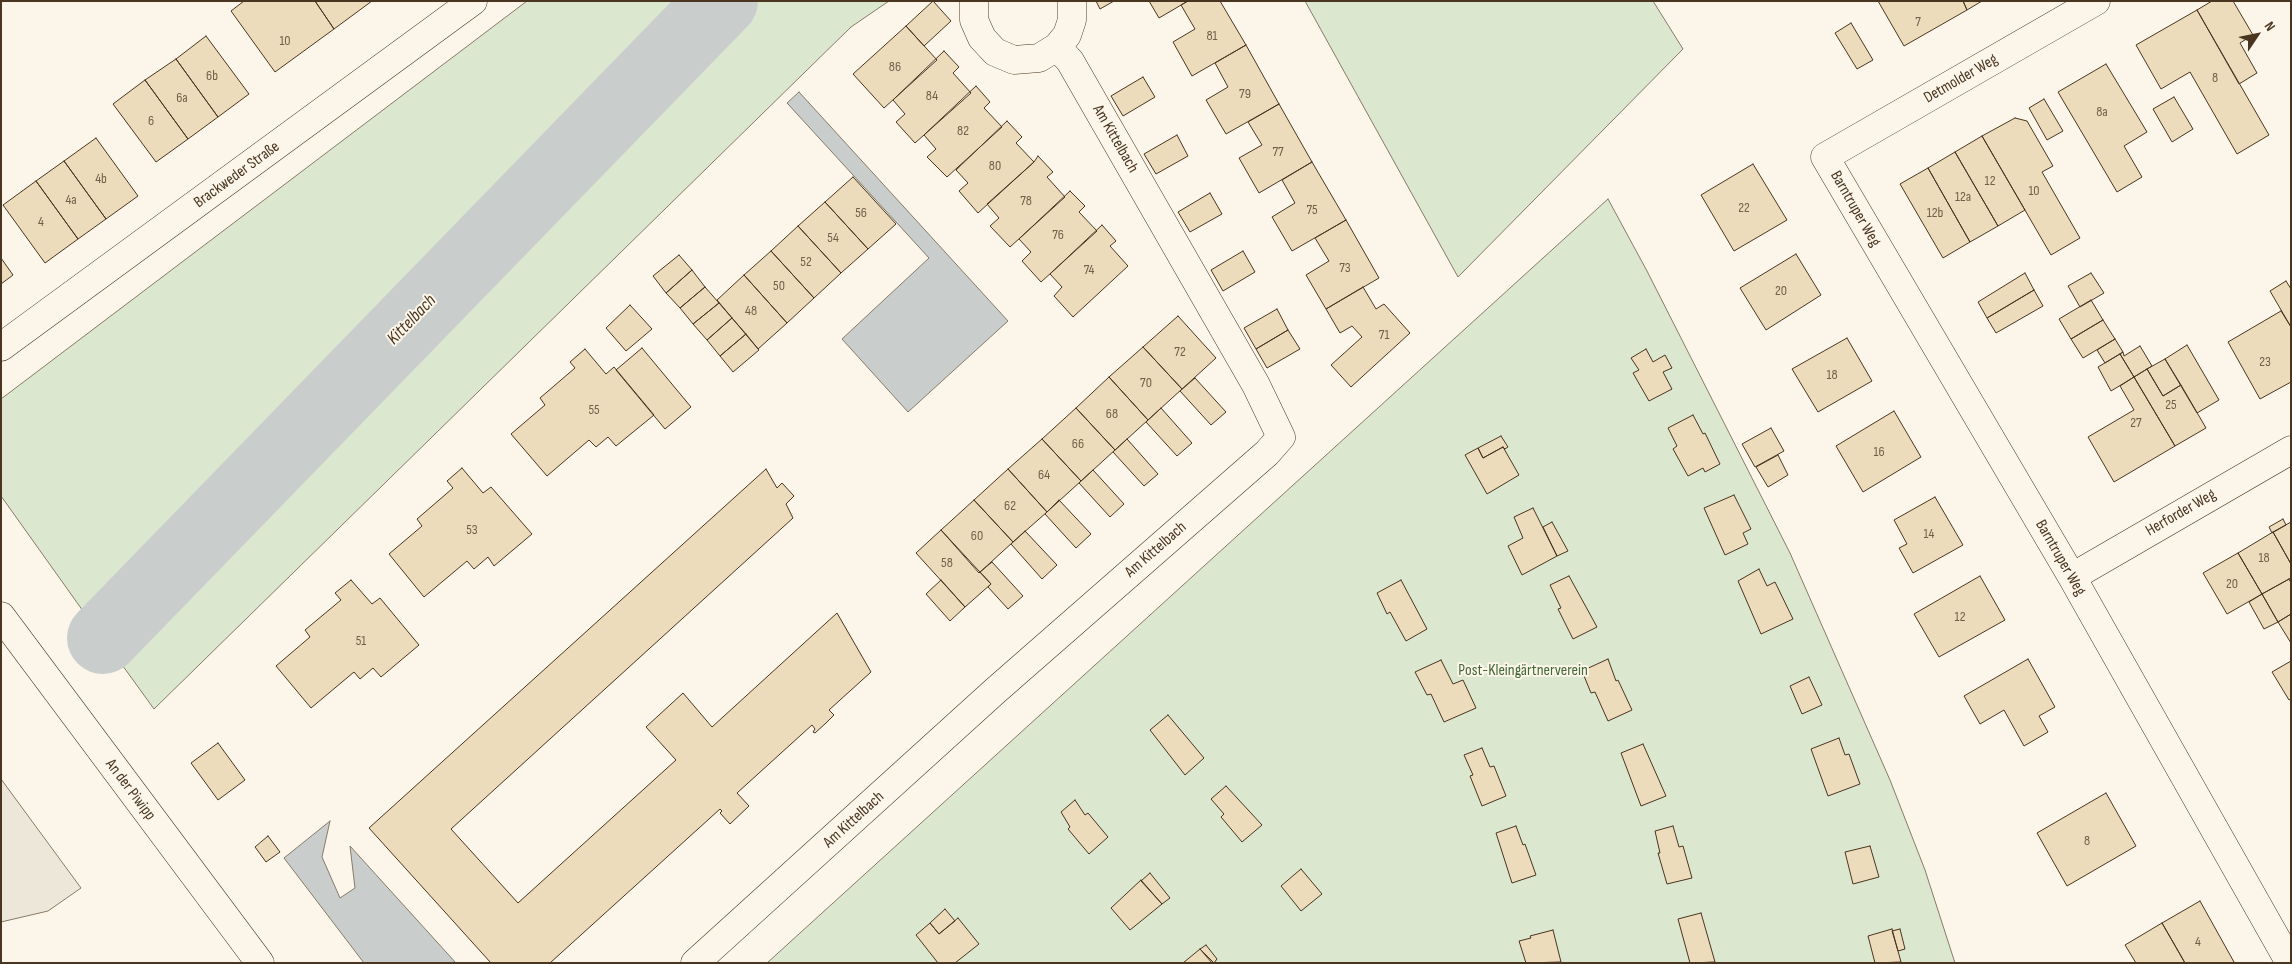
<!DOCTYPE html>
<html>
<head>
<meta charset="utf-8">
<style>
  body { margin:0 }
  #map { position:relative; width:2292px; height:964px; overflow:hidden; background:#fbf6e9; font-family:"Sofia Sans Condensed",sans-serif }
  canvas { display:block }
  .frame { position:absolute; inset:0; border:2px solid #4a3520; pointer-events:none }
  .north { position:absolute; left:2232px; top:10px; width:50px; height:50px; -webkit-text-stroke:4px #fbf6e9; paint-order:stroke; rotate:56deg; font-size:14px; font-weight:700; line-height:20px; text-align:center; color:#4a3520 }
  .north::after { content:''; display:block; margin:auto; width:18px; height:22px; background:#4a3520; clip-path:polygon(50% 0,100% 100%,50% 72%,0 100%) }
</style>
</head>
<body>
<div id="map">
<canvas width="2292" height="964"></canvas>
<div class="frame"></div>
<div class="north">N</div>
</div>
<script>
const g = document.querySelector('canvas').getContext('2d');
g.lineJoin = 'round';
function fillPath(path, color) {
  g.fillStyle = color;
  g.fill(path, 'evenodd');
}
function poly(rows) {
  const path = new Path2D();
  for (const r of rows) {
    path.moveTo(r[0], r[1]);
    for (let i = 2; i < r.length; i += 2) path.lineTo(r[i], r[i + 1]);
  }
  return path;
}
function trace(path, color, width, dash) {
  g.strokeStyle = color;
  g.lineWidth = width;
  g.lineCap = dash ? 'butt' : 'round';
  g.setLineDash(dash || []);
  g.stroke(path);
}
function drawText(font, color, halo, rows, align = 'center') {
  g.font = font + ' "Sofia Sans Condensed",sans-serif';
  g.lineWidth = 4;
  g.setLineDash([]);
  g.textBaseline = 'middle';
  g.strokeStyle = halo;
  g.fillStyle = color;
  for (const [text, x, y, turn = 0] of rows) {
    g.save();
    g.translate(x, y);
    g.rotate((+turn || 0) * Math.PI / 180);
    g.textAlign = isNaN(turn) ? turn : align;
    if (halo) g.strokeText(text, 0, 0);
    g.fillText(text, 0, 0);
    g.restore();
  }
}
const green = poly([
  [527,1,688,1,492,190,83,611,1,496,1,399,527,1],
  [696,1,889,1,851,27,154,709,86,615,696,1],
  [1305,1,1653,1,1683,49,1458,277,1305,1],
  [1608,199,1647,271,1790,553,1890,780,1925,870,1955,963,767,963,1608,199]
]);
const parking = poly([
  [1,779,81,888,48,911,1,922,1,779]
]);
const water = poly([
  [799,92,1008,321,908,412,842,339,929,258,787,103,799,92],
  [330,821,322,857,340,898,355,888,350,846,456,963,364,963,284,858,330,821]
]);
const river = poly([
  [103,638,722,1]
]);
const building = poly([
  [244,1,315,1,334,29,275,72,231,11,244,1],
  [315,1,372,1,334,29,315,1],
  [933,1,951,21,924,46,906,26,933,1],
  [1096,1,1114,1,1100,9,1096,1],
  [1149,1,1188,1,1159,18,1149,1],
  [1188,1,1220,1,1246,45,1192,76,1173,42,1195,29,1181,5,1188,1],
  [1878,1,1963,1,1967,10,1904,46,1878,1],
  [1963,1,1982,1,1967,10,1963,1],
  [2212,1,2233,1,2253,35,2240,43,2257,73,2239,84,2197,10,2212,1],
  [2197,10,2269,135,2237,154,2190,72,2161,89,2136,45,2197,10],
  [1851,23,1873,60,1857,69,1835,33,1851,23],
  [906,26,937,60,884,108,853,74,906,26],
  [206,36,249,94,218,117,176,59,206,36],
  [1246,45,1279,104,1226,134,1206,100,1228,87,1215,63,1246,45],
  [944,51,959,67,953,73,971,93,915,143,896,122,905,114,893,100,944,51],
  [176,59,218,117,188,139,145,80,176,59],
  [2106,64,2147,132,2124,146,2142,177,2117,192,2058,92,2106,64],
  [1143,77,1155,97,1123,116,1111,96,1143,77],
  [145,80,188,139,156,162,113,104,145,80],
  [976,86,990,102,984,108,1002,127,947,177,927,157,936,149,924,135,976,86],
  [2174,97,2193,129,2172,142,2153,109,2174,97],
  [2044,99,2063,131,2047,140,2029,108,2044,99],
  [1279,104,1312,162,1259,193,1239,158,1262,145,1248,122,1279,104],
  [2015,118,2027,121,2053,166,2042,172,2080,238,2051,255,1982,136,2015,118],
  [1007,121,1022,137,1016,143,1034,162,978,213,959,191,968,183,956,170,1007,121],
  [1177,135,1188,156,1156,174,1144,154,1177,135],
  [1982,136,2025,210,1998,226,1955,152,1982,136],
  [96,138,138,196,106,219,64,161,96,138],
  [1955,152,1998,226,1970,242,1928,168,1955,152],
  [1038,156,1053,172,1047,177,1065,197,1010,247,990,226,999,218,987,204,1034,162,1038,156],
  [64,161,106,219,78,239,36,181,64,161],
  [1312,162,1346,220,1292,251,1272,217,1295,203,1282,180,1312,162],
  [1753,164,1787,220,1734,251,1701,195,1753,164],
  [1928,168,1970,242,1943,258,1900,184,1928,168],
  [853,177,896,224,868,249,825,202,853,177],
  [36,181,78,239,45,263,3,205,36,181],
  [1070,191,1085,206,1079,212,1097,231,1041,282,1022,261,1031,252,1019,239,1070,191],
  [1210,193,1222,214,1190,232,1178,212,1210,193],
  [825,202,868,249,841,273,798,226,825,202],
  [1346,220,1379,278,1326,309,1306,275,1329,261,1315,238,1346,220],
  [1102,225,1116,241,1110,246,1128,266,1073,317,1054,296,1062,287,1050,274,1102,225],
  [798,226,841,273,814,298,771,251,798,226],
  [771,251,814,298,787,323,744,275,771,251],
  [1243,251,1255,272,1223,291,1211,270,1243,251],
  [1796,254,1821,295,1766,330,1740,288,1796,254],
  [679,255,692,270,666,293,653,276,679,255],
  [1,258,13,275,1,284,1,258],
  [692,270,705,287,680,308,666,293,692,270],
  [2025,273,2034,290,1987,318,1978,302,2025,273],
  [2091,273,2104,293,2080,307,2068,286,2091,273],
  [744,275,787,323,758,349,717,300,744,275],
  [2286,281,2291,289,2291,327,2270,291,2286,281],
  [705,287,719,303,693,324,680,308,705,287],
  [1363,287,1376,309,1384,304,1410,333,1351,387,1331,365,1362,337,1352,326,1340,333,1326,309,1363,287],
  [2034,290,2043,306,1996,333,1987,318,2034,290],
  [2091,300,2103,320,2071,339,2059,319,2091,300],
  [719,303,732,318,707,340,693,324,719,303],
  [630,305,652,329,626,351,606,328,630,305],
  [1277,309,1288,330,1256,349,1244,328,1277,309],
  [2281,311,2291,327,2291,382,2260,399,2228,342,2281,311],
  [1178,316,1216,358,1182,389,1143,347,1178,316],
  [732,318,746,334,720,356,707,340,732,318],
  [2103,320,2115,339,2083,358,2071,339,2103,320],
  [1288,330,1300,349,1267,368,1256,349,1288,330],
  [746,334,759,350,733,372,720,356,746,334],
  [1847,338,1872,381,1818,412,1792,369,1847,338],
  [2115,339,2123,352,2105,363,2097,350,2115,339],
  [2187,345,2219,400,2197,413,2165,359,2187,345],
  [2140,346,2152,366,2134,377,2120,354,2123,352,2124,356,2140,346],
  [1143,347,1182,389,1148,420,1109,377,1143,347],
  [642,348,691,407,665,429,616,370,642,348],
  [585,349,606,374,614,367,654,415,616,446,608,437,596,447,589,440,547,476,511,434,545,405,540,398,575,368,570,362,585,349],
  [1646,349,1653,362,1665,355,1672,368,1663,372,1672,389,1649,401,1633,373,1639,370,1631,358,1646,349],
  [2120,354,2134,377,2111,391,2098,367,2120,354],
  [2165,359,2181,385,2163,396,2147,369,2165,359],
  [2147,369,2163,396,2181,385,2206,428,2175,446,2134,377,2147,369],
  [1109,377,1148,420,1115,450,1076,408,1109,377],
  [2134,377,2175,446,2114,482,2088,437,2134,410,2120,386,2134,377],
  [1195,378,1226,412,1211,425,1180,391,1195,378],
  [1076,408,1115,450,1081,481,1042,439,1076,408],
  [1161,408,1192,443,1177,456,1146,422,1161,408],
  [1894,411,1921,457,1863,492,1836,446,1894,411],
  [1693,415,1703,434,1705,433,1720,464,1705,472,1703,468,1688,476,1673,449,1677,446,1668,428,1693,415],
  [1771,428,1784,451,1755,467,1742,444,1771,428],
  [1501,436,1508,447,1505,449,1503,447,1483,458,1478,448,1501,436],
  [1042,439,1081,481,1047,512,1008,469,1042,439],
  [1127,439,1158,474,1144,486,1113,452,1127,439],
  [1503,447,1519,475,1487,494,1465,455,1478,448,1483,458,1503,447],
  [1778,455,1788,475,1768,487,1756,467,1778,455],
  [462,468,483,493,491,487,532,534,494,566,488,557,474,569,467,561,424,597,389,554,422,526,417,519,453,488,447,481,462,468],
  [766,469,777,488,782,483,794,496,786,504,793,518,451,829,518,903,676,760,646,727,683,693,712,727,837,613,871,672,829,710,834,715,826,723,815,733,813,732,815,729,812,725,737,793,749,806,730,824,720,813,722,811,720,809,550,963,491,963,369,828,766,469],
  [1008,469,1047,512,1013,542,974,500,1008,469],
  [1093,470,1124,504,1110,517,1079,483,1093,470],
  [1734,495,1751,529,1743,533,1748,544,1725,555,1704,508,1734,495],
  [1935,497,1963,545,1913,573,1899,548,1907,544,1894,520,1935,497],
  [974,500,1013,542,979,573,941,530,974,500],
  [1059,500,1091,534,1076,548,1045,514,1059,500],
  [1533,508,1557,556,1522,575,1508,546,1523,538,1514,517,1533,508],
  [2283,519,2286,525,2272,533,2269,527,2283,519],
  [1552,522,1568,551,1557,556,1543,527,1552,522],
  [2291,522,2291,564,2273,532,2291,522],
  [941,530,991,584,965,607,916,553,941,530],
  [1025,531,1057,565,1042,579,1011,544,1025,531],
  [2273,532,2291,564,2291,578,2262,594,2238,553,2273,532],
  [2238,553,2262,594,2227,614,2203,573,2238,553],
  [992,562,1023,596,1008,609,988,587,991,584,980,572,992,562],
  [1759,569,1767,586,1775,582,1793,619,1761,634,1738,581,1759,569],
  [1569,576,1597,627,1573,639,1558,609,1561,608,1550,585,1569,576],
  [1980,576,2005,620,1939,657,1914,614,1980,576],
  [2289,579,2291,583,2291,614,2278,622,2262,594,2289,579],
  [351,580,372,604,380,598,419,645,381,677,373,668,360,679,354,672,311,708,276,666,310,637,305,630,341,600,335,593,351,580],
  [941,580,965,607,950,621,926,594,941,580],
  [1401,580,1427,629,1406,641,1390,612,1387,614,1377,593,1401,580],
  [2262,594,2278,622,2264,629,2249,602,2262,594],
  [2291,614,2291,643,2278,622,2291,614],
  [1608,659,1616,681,1618,680,1632,710,1608,721,1595,692,1591,693,1582,671,1608,659],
  [2028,659,2055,707,2039,716,2048,732,2024,746,2004,710,1980,724,1964,696,2028,659],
  [1441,660,1453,684,1463,680,1476,708,1444,722,1431,694,1427,695,1415,672,1441,660],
  [2291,661,2291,699,2289,700,2272,672,2291,661],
  [1809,677,1822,705,1802,714,1790,686,1809,677],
  [1168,715,1204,758,1185,775,1150,730,1168,715],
  [1839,738,1845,755,1849,754,1860,784,1828,796,1811,749,1839,738],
  [218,743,245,780,218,800,191,763,218,743],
  [1643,744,1666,796,1641,806,1621,753,1643,744],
  [1482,748,1490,767,1494,766,1506,796,1482,806,1470,776,1473,775,1464,755,1482,748],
  [1226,786,1262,825,1242,842,1221,817,1224,814,1211,799,1226,786],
  [2106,793,2136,846,2067,886,2037,833,2106,793],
  [1075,800,1085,815,1088,813,1108,837,1089,854,1068,829,1070,827,1061,812,1075,800],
  [1516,826,1523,845,1525,844,1536,875,1512,883,1496,833,1516,826],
  [1673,826,1679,847,1683,846,1692,878,1667,884,1658,853,1660,853,1655,831,1673,826],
  [268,836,280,852,266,862,255,847,268,836],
  [1870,846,1879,877,1853,884,1845,852,1870,846],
  [1301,869,1322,894,1301,911,1281,886,1301,869],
  [1150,873,1170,898,1162,904,1141,881,1150,873],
  [1141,880,1162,904,1130,930,1111,908,1141,880],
  [2200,901,2234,962,2232,963,2185,963,2162,923,2200,901],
  [945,909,955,921,939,934,930,923,945,909],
  [1701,913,1715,962,1690,963,1678,919,1701,913],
  [958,918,979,944,955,963,938,963,916,935,930,923,939,934,958,918],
  [2162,923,2185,963,2136,963,2125,945,2162,923],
  [1892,929,1901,962,1875,963,1868,936,1892,929],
  [1900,929,1905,949,1898,951,1892,931,1900,929],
  [1553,930,1561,962,1526,963,1519,941,1531,938,1530,936,1553,930],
  [1206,945,1217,959,1214,963,1200,949,1206,945],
  [1200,949,1212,963,1183,963,1200,949]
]);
const minor = poly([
  [974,1,974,20,982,38,995,52,1014,60,1039,58,1057,47,1067,35,1072,20,1072,1],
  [2096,1,1825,157,2072,577,2290,963],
  [1,347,473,1],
  [2072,577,2291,450],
  [695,963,995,691,1267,453,1281,437,1256,385,1070,61,1057,47]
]);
const tertiary = poly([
  [1,616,260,963]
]);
const numberNames = [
  ["7",1918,22],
  ["81",1212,36],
  ["10",285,41],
  ["86",895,67],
  ["6b",212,76],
  ["8",2215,78],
  ["79",1245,94],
  ["84",932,96],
  ["6a",182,98],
  ["8a",2102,112],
  ["6",151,121],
  ["82",963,131],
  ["77",1278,152],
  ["80",995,166],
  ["4b",101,179],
  ["12",1990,181],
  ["10",2034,191],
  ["12a",1963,197],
  ["4a",71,200],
  ["78",1026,201],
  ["22",1744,208],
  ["75",1312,210],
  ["56",861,213],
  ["12b",1935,213],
  ["4",41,222],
  ["76",1058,235],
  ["54",833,238],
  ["52",806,262],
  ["73",1345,268],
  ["74",1089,270],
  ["50",779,286],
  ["20",1781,291],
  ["48",751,311],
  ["71",1384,335],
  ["72",1180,352],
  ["23",2265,362],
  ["18",1832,375],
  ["70",1146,383],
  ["25",2171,405],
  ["55",594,410],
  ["68",1112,414],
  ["27",2136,423],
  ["66",1078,444],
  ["16",1879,452],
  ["64",1044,475],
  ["62",1010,506],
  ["53",472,530],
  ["14",1929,534],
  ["60",977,536],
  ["18",2264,558],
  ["58",947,563],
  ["20",2232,584],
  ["12",1960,617],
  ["51",361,641],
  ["8",2087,841],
  ["4",2198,942]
];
const streetNames = [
  ["Detmolder Weg",1961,79,-30],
  ["Am Kittelbach",1115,139,60],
  ["Brackweder Straße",237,175,-36],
  ["Barntruper Weg",1855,209,60],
  ["Herforder Weg",2181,513,-30],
  ["Am Kittelbach",1156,550,-41],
  ["Barntruper Weg",2060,558,60],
  ["An der Piwipp",130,790,53],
  ["Am Kittelbach",854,820,-42]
];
const parkNames = [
  ["Post-Kleingärtnerverein",1523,671]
];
const waterNames = [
  ["Kittelbach",412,320,-46]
];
fillPath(green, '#dce7d0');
trace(green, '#887966', 1);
fillPath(parking, '#ede7d9');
trace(parking, '#887966', 1);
fillPath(water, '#c9cecd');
trace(water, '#887966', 1);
trace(river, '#c9cecd', 72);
fillPath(building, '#ecdcbc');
trace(building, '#4a3520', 1);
trace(minor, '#4a3520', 29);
trace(tertiary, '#4a3520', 29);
trace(minor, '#fbf6e9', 28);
trace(tertiary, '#fbf6e9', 28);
drawText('14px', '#725f47', null, numberNames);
drawText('16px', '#4a3520', '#fbf6e9', streetNames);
drawText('16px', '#436837', '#fbf6e9', parkNames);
drawText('italic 18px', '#4a3520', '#fbf6e9', waterNames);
</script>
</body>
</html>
